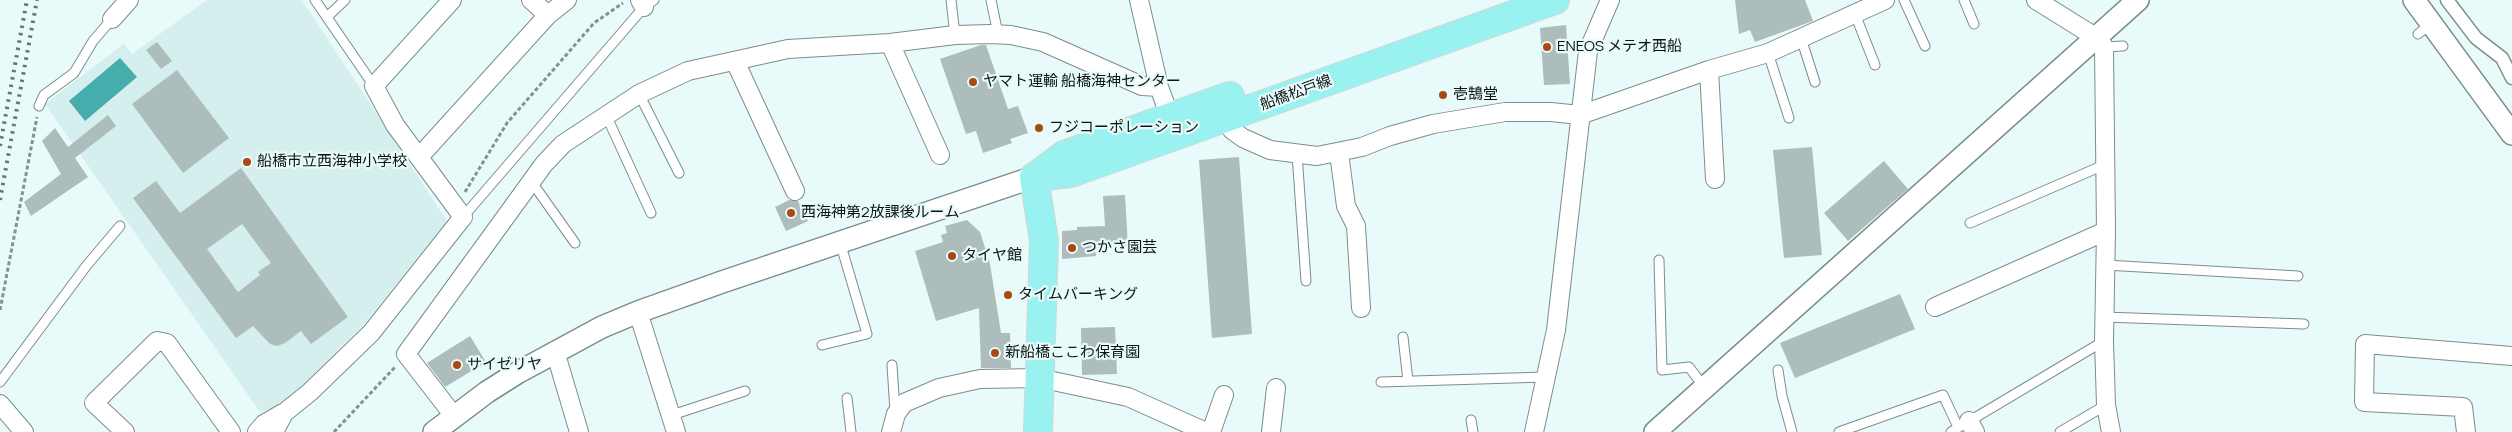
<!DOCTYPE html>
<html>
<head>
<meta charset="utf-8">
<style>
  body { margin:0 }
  canvas { display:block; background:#e8faf9 }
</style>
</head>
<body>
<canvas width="2512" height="432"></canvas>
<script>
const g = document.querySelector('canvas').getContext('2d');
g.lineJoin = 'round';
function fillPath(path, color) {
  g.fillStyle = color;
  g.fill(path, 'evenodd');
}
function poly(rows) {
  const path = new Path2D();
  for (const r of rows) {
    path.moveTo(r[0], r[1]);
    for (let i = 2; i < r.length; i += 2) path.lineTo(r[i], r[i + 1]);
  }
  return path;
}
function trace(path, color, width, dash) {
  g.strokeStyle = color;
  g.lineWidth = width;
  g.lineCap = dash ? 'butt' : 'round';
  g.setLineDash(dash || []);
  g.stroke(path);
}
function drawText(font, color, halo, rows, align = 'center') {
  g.font = font + ' Manrope,"Noto Sans JP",sans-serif';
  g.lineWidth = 4.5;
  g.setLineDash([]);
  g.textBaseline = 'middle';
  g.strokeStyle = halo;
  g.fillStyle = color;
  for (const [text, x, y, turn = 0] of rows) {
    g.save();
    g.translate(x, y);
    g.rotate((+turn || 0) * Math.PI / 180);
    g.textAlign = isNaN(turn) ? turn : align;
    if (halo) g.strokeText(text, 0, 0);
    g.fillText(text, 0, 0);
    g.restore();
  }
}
const built = poly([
  [207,0,302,0,447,221,364,324,283,405,260,412,45,104,124,44,132,54]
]);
const water = poly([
  [120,58,137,77,85,121,69,101]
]);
const building = poly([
  [1735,0,1805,0,1813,21,1755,42,1750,30,1739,34],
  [1566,25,1570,84,1544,85,1540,28],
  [157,42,172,61,161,69,146,50],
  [981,45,986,45,1008,109,1018,106,1028,133,1010,139,1012,143,983,153,976,131,966,134,940,59],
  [177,70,229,138,183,173,132,104],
  [108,115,116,126,75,158,88,177,31,216,24,202,61,174,42,141,55,128,68,147],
  [1812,147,1822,255,1784,258,1773,150],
  [1239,157,1252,334,1212,338,1199,160],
  [1884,161,1908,189,1848,241,1824,213],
  [241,168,348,317,311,344,301,331,285,343,277,346,270,344,253,326,236,338,133,198,156,181,180,213],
  [242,224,271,263,258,272,260,275,238,292,207,249],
  [1125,195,1128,247,1095,248,1096,256,1062,259,1062,231,1077,230,1077,227,1105,226,1103,196],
  [789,200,798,201,808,221,786,231,775,207],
  [967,220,980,232,990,264,1001,333,1010,333,1011,368,981,368,979,308,936,321,915,251,943,242,941,235,947,233,945,226],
  [1900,294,1915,329,1795,378,1780,343],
  [1115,327,1117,374,1082,375,1081,328],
  [470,336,486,362,445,387,427,363]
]);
const path = poly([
  [465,192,507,123,594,23,623,3],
  [0,310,37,117],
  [334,432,396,366]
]);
const service = poly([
  [315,0,374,86],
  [951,0,955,35],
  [991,0,998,34],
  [1904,0,1925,46],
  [1964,0,1974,24],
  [1855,14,1875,65],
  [327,17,345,0],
  [2418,34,2431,24],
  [1801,38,1815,82],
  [2104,47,2123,46],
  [1768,53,1789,118],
  [639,94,679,173],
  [39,106,44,95,74,73,93,41,112,19],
  [606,115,651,213],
  [1297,154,1306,281],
  [531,181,575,243],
  [463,217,644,7,654,0],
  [1970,223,2104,165],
  [1659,260,1662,370,1689,367,1704,387],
  [2105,265,2298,276],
  [2104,317,2304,324],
  [1403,337,1408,381],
  [822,345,867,334,840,242],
  [892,365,895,412],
  [1778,370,1782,396,1792,432],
  [0,382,87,265,120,226],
  [1381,382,1546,377],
  [847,398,851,432],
  [672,415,745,391],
  [1471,420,1473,432],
  [1839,432,1943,395,1958,427],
  [1951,432,2104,341],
  [2060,432,2106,405]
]);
const pedestrian = poly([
  [2447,0,2476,38,2502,58,2512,78]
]);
const minor = poly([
  [531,0,548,15],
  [640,0,644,7],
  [1139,0,1159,87,1170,117],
  [2036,0,2097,38,2104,47,2106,231,2104,341,2106,405,2111,432],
  [112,19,129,0],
  [890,43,940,155],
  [735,61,795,191],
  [1709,70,1715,179],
  [1228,117,1232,130,1243,138,1270,150,1317,156,1362,147,1390,136,1433,124,1505,112,1551,112,1580,115,1709,70,1768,53,1885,0],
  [1339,153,1346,206,1356,226,1361,308],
  [420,156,548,15,567,0],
  [1935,307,2106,231],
  [638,312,676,432],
  [555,351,579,432],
  [0,404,24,432],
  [454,416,406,354,544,164,563,144,639,94,688,71,788,49,890,43,955,35,990,34,1011,35,1043,42,1142,86,1159,87],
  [1969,421,1975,432],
  [125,432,94,403,157,341,167,343,231,432],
  [257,432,264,424,283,413],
  [274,432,284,413,310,392,371,333,463,217,395,125,374,86,452,0],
  [891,432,896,414,904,403,939,388,980,379,1039,378,1128,397,1206,432],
  [1211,432,1224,395],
  [1271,432,1276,388],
  [1534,432,1556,330,1588,51,1610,0],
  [2466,432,2463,407,2364,402,2365,344,2512,356]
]);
const tertiary = poly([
  [2414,0,2512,134],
  [434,432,487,392,517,373,602,327,638,312,722,282,1034,177],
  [1655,432,2138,0]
]);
const primary = poly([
  [1036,176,1064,155,1230,96],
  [1034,177,1071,173,1555,0],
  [1034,177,1044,241,1038,432]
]);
const rail = poly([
  [0,146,27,0],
  [0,200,37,0]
]);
const markers = [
  [1547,47,5,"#ac4813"],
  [973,82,5,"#ac4813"],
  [1443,95,5,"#ac4813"],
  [1039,128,5,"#ac4813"],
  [247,162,5,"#ac4813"],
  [791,213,5,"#ac4813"],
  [1072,248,5,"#ac4813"],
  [952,256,5,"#ac4813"],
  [1008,295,5,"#ac4813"],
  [995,353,5,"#ac4813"],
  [457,365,5,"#ac4813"]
];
const poiNames = [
  ["ENEOS メテオ西船",1557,47],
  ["ヤマト運輸 船橋海神センター",983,82],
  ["壱鵠堂",1453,95],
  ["フジコーポレーション",1049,128],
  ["船橋市立西海神小学校",257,162],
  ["西海神第2放課後ルーム",801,213],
  ["つかさ園芸",1082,248],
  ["タイヤ館",962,256],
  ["タイムバーキング",1018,295],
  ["新船橋ここわ保育園",1005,353],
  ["サイゼリヤ",467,365]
];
const streetNames = [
  ["船橋松戸線",1296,93,-20]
];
fillPath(built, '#d4efee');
fillPath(water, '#45adab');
fillPath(building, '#acbdbc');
trace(service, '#7d8d8c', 11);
trace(pedestrian, '#7d8d8c', 15);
trace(minor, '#7d8d8c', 20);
trace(tertiary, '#7d8d8c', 24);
trace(primary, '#d4d5d5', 30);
trace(path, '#869292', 3, [4, 2.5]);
trace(service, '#fff', 9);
trace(pedestrian, '#fff', 12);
trace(minor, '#fff', 18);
trace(tertiary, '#fff', 21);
trace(primary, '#99f1f0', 28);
trace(rail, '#697473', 4, [2.5, 5]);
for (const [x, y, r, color] of markers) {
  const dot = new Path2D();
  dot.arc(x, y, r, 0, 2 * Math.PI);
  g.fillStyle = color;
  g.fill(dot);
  trace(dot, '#e8faf9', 2);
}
drawText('15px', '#0e1414', '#e8faf9', poiNames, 'left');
drawText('15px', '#0e1414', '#e8faf9', streetNames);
</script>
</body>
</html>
